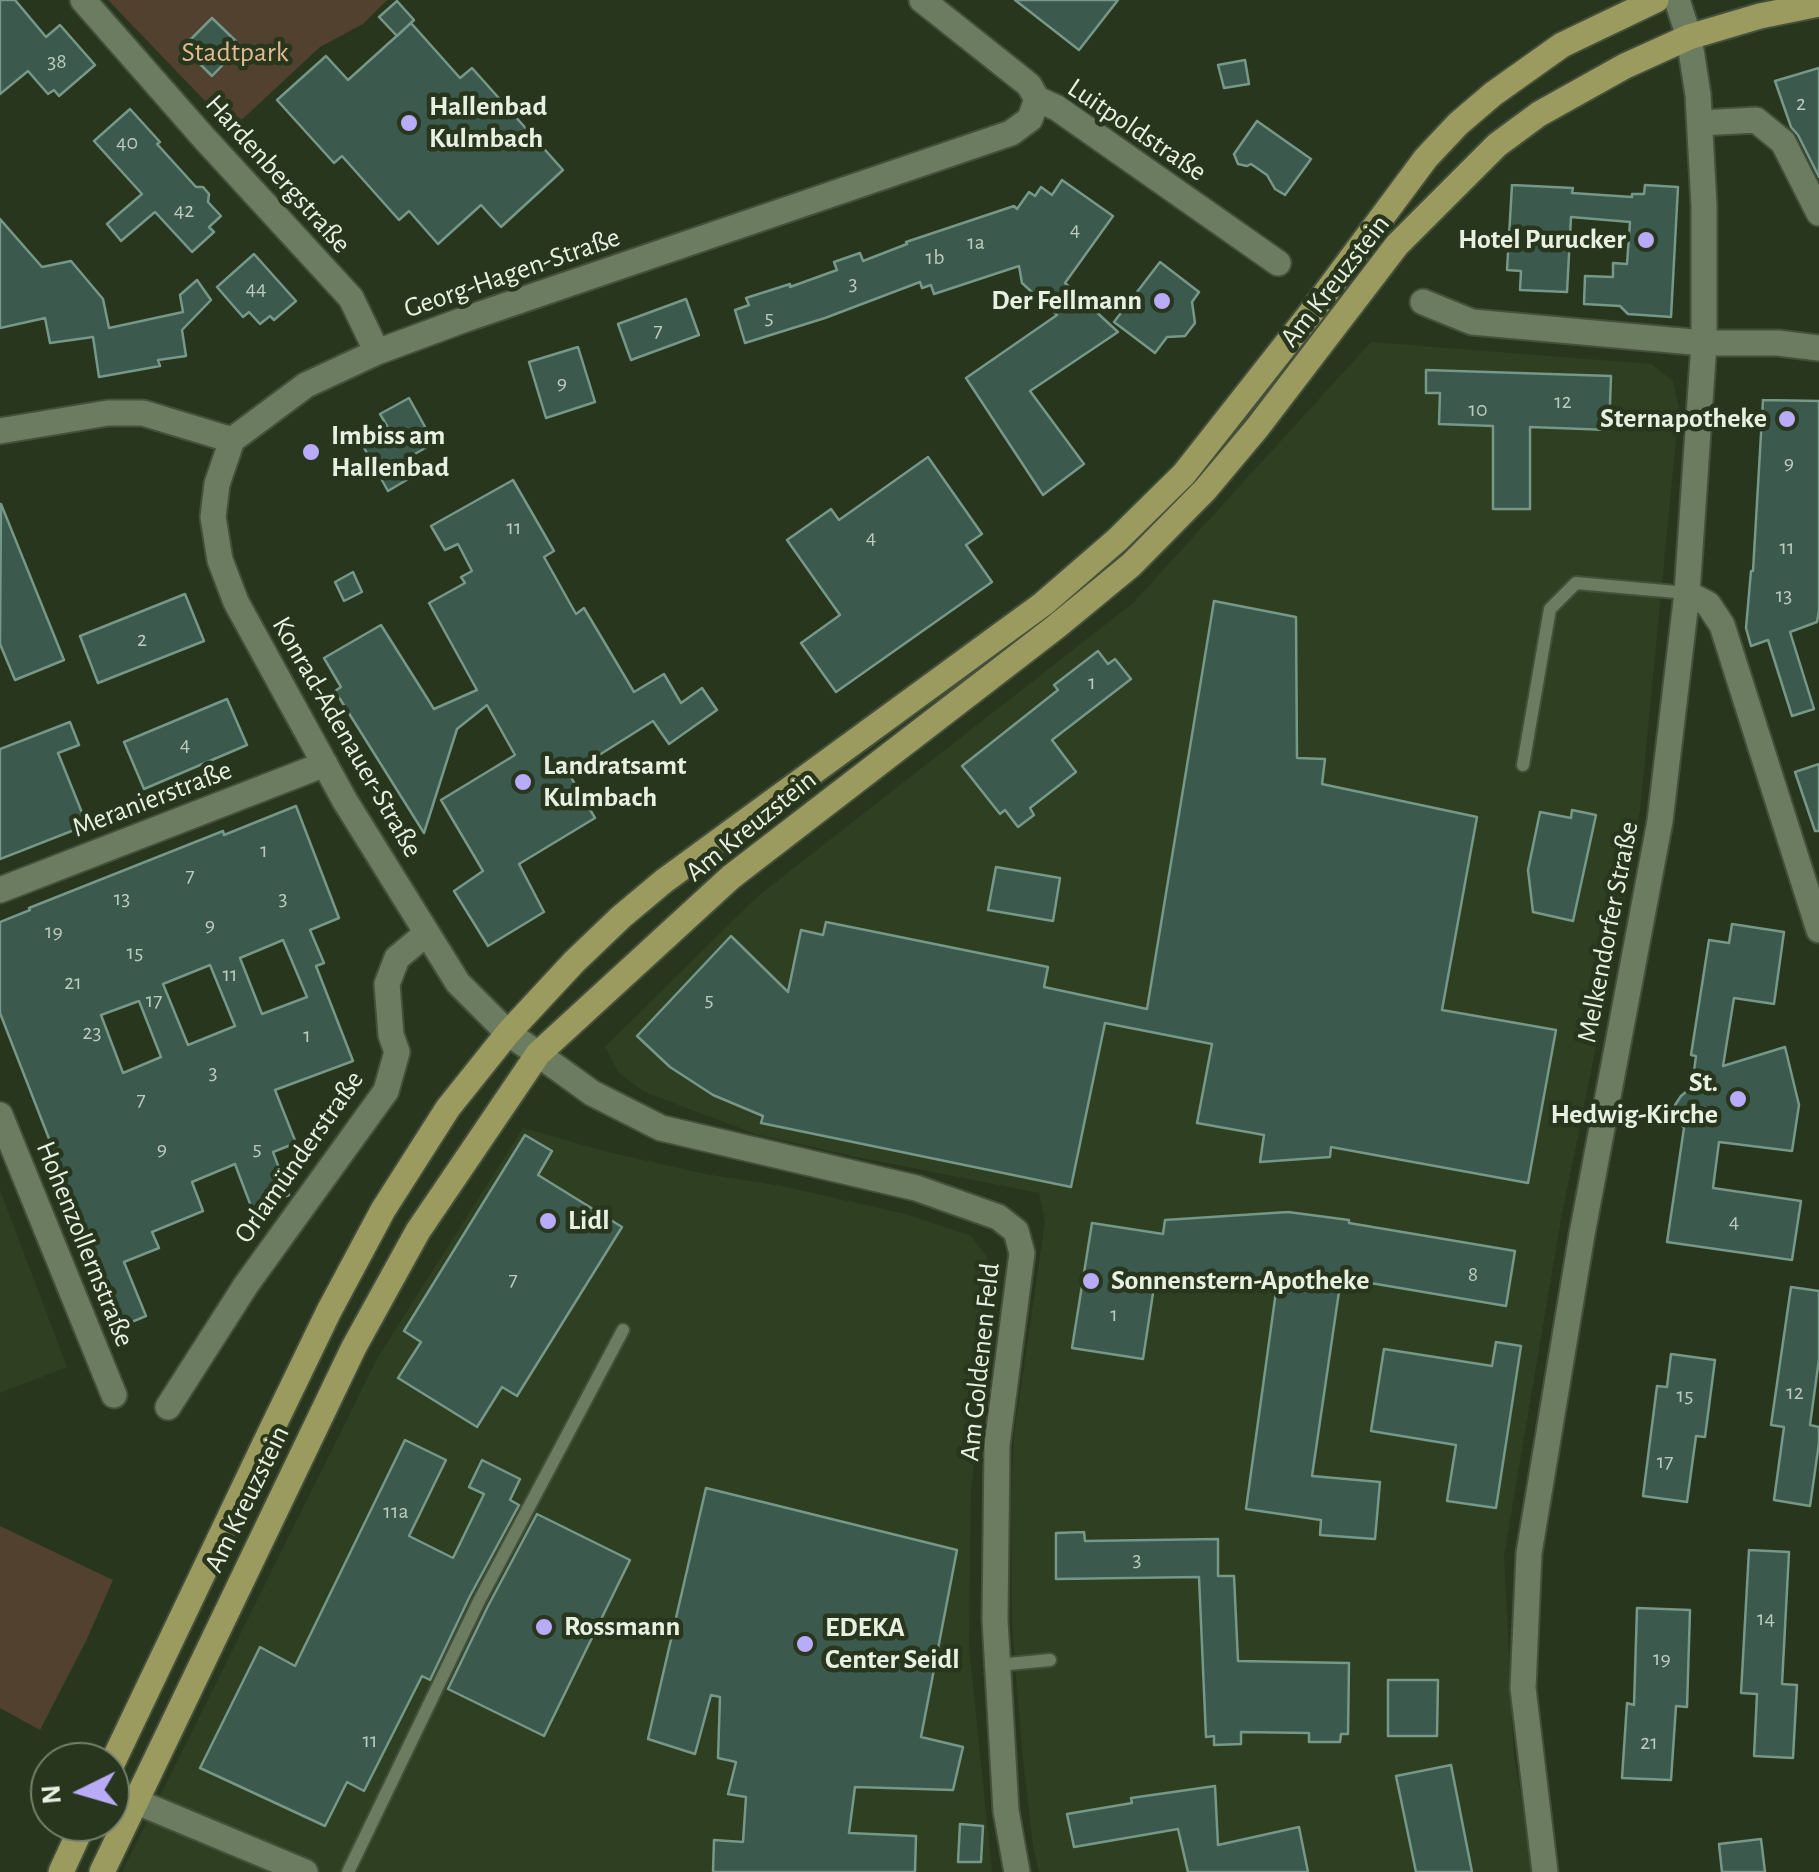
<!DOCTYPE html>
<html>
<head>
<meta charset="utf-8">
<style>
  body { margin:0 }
  #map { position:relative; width:1819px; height:1872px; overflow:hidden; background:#28361e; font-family:"Alegreya Sans",sans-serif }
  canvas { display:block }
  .north { position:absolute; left:30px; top:1742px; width:100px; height:100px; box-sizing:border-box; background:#28361e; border:2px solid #74806c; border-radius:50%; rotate:265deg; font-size:28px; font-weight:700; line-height:40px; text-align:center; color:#e7f0e1 }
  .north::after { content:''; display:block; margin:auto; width:35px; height:45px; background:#b8abf7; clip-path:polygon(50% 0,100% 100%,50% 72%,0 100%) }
</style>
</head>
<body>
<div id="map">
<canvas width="1819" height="1872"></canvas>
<div class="north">N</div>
</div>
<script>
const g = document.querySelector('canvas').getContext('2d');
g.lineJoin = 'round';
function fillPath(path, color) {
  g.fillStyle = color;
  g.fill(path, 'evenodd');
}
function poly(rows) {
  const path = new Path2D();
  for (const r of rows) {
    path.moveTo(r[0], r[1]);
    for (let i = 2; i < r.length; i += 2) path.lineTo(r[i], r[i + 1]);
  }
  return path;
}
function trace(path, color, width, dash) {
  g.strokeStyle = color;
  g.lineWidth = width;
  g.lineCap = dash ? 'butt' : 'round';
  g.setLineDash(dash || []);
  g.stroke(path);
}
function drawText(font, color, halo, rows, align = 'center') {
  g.font = font + ' "Alegreya Sans",sans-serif';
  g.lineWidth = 9;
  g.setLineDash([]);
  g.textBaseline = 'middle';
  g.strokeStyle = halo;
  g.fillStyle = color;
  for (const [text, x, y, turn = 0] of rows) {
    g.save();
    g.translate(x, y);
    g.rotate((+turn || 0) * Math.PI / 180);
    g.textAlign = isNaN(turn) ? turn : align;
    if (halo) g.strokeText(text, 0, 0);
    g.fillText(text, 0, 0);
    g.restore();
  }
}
const built = poly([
  [1371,342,1651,364,1673,381,1679,409,1640,810,1619,933,1561,1219,1504,1556,1514,1755,1534,1872,1039,1872,1033,1846,1022,1750,1012,1625,1011,1503,1014,1434,1045,1222,1039,1193,857,1157,755,1134,645,1092,619,1073,605,1047,758,896,1133,603],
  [523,1128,608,1152,705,1174,782,1186,905,1214,971,1236,987,1257,986,1347,971,1490,969,1647,992,1872,122,1872,378,1357],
  [0,1190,67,1367,0,1393]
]);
const green = poly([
  [108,0,387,0,363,24,320,47,232,129],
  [0,1526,113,1580,86,1641,40,1730,0,1708]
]);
const building = poly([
  [0,0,15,0,46,37,60,25,95,65,59,96,54,90,48,94,28,71,0,94,0,0],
  [1015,0,1118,0,1079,50,1015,0],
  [397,1,414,20,397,36,379,17,397,1],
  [212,18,241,46,212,76,183,47,212,18],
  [411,23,460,78,472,68,563,170,501,227,481,205,438,244,409,211,399,220,342,156,334,163,277,100,326,56,348,80,411,23],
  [1245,60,1249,84,1224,88,1218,65,1245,60],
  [1819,68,1819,177,1798,135,1791,127,1775,81,1819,68],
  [130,109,160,142,157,144,196,187,203,187,209,194,208,202,221,216,209,227,214,232,192,252,155,212,121,241,107,224,142,194,94,141,130,109],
  [1257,121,1311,159,1285,195,1275,189,1267,175,1251,164,1247,166,1238,164,1234,154,1257,121],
  [1062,180,1113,216,1065,283,1118,332,1030,391,1084,464,1043,495,966,378,1057,315,1022,283,1019,266,934,294,931,285,922,288,920,282,825,318,745,343,735,310,749,305,746,298,790,284,790,287,837,270,834,262,860,253,863,261,907,244,906,242,1014,206,1017,209,1029,192,1035,196,1041,187,1052,195,1062,180],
  [1512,185,1573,188,1572,193,1632,197,1632,194,1644,194,1645,185,1678,187,1671,317,1628,314,1620,306,1584,304,1585,276,1613,277,1613,263,1627,264,1630,222,1571,217,1567,292,1520,290,1521,271,1507,270,1512,185],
  [0,219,42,267,71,261,103,299,109,328,183,312,180,295,197,280,211,300,182,330,186,356,158,360,160,366,99,377,93,337,50,343,45,318,0,328,0,219],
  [254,254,296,301,274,320,270,316,260,324,249,312,243,317,217,287,254,254],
  [1160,262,1199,292,1192,302,1195,323,1185,336,1167,337,1155,353,1114,322,1160,262],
  [686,299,699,335,631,360,618,324,686,299],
  [578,347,595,402,546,418,529,362,578,347],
  [1426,370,1611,376,1609,430,1530,427,1530,509,1493,509,1493,426,1439,424,1440,393,1426,393,1426,370],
  [409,398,434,443,406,459,415,475,388,491,363,446,390,431,380,414,409,398],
  [1763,400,1819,401,1819,611,1817,622,1790,632,1814,709,1792,716,1768,640,1751,646,1746,628,1751,571,1753,571,1763,400],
  [928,457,982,534,966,545,992,582,836,692,801,643,840,615,787,540,831,509,839,520,928,457],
  [513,480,554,551,544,557,576,614,584,608,634,692,664,674,681,703,702,688,717,710,669,744,653,721,569,774,595,818,519,864,544,912,488,946,454,891,483,871,441,800,515,755,487,705,457,729,424,833,335,691,341,687,324,658,381,625,434,709,477,690,429,603,465,583,461,577,472,571,458,544,445,550,431,526,513,480],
  [1,504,64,660,15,680,0,644,1,504],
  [353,572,362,592,344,601,335,582,353,572],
  [185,594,204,641,98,683,80,636,185,594],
  [1214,601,1296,617,1297,758,1325,759,1322,784,1477,817,1442,1010,1556,1030,1528,1183,1331,1147,1330,1157,1260,1162,1264,1135,1197,1123,1212,1044,1105,1023,1071,1187,761,1123,763,1116,713,1095,670,1067,637,1036,731,936,788,992,801,930,823,935,826,922,1048,967,1044,987,1147,1009,1214,601],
  [1098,651,1108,664,1115,659,1131,679,1052,740,1076,772,1030,808,1034,815,1018,827,1005,810,1000,814,962,766,1058,690,1054,685,1098,651],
  [227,699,247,745,144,789,124,742,227,699],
  [70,722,79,745,58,753,87,825,0,859,0,749,70,722],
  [1819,764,1819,831,1815,831,1795,772,1819,764],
  [296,806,339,918,310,930,324,963,316,966,353,1061,275,1090,296,1143,273,1152,289,1195,252,1209,235,1164,192,1182,203,1211,152,1232,159,1248,124,1262,146,1316,122,1326,0,1013,0,922,30,910,29,908,223,831,224,835,296,806],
  [283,940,307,997,262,1014,240,958,283,940],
  [210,965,235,1026,188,1045,163,984,210,965],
  [139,1001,161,1057,123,1073,101,1015,139,1001],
  [1572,810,1596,815,1573,921,1533,912,1528,870,1540,812,1571,818,1572,810],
  [996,867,1060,878,1053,921,988,910,996,867],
  [1732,924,1784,932,1774,1004,1734,998,1723,1066,1785,1047,1799,1105,1792,1151,1719,1142,1713,1188,1801,1201,1792,1260,1667,1242,1684,1128,1675,1116,1675,1105,1681,1096,1692,1087,1696,1056,1691,1055,1709,940,1729,943,1732,924],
  [525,1135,552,1151,538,1175,622,1227,517,1396,502,1387,477,1427,398,1378,421,1342,404,1331,525,1135],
  [1288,1212,1349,1220,1349,1223,1515,1251,1506,1306,1341,1278,1312,1476,1380,1482,1375,1539,1320,1535,1321,1520,1246,1509,1278,1277,1155,1280,1143,1359,1072,1348,1092,1223,1163,1234,1165,1220,1288,1212],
  [1791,1287,1819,1291,1819,1359,1810,1425,1819,1427,1819,1443,1810,1506,1774,1500,1784,1427,1771,1425,1791,1287],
  [1496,1342,1521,1346,1496,1508,1447,1501,1456,1445,1371,1431,1384,1349,1492,1366,1496,1342],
  [1671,1354,1715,1360,1705,1437,1696,1436,1687,1502,1643,1496,1657,1386,1667,1387,1671,1354],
  [405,1440,446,1460,409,1536,453,1558,484,1494,469,1487,482,1460,520,1479,510,1500,519,1505,470,1596,430,1680,422,1676,364,1791,347,1782,325,1826,200,1768,260,1647,295,1666,405,1440],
  [706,1488,957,1550,921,1737,963,1747,953,1790,855,1787,849,1833,916,1836,915,1872,713,1872,714,1840,743,1842,746,1797,728,1794,736,1762,718,1758,720,1697,711,1695,695,1754,648,1739,706,1488],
  [537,1514,630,1560,544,1736,448,1689,488,1606,537,1514],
  [1084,1532,1085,1541,1218,1539,1218,1576,1234,1576,1238,1661,1349,1663,1348,1734,1341,1734,1340,1742,1309,1742,1309,1733,1241,1732,1241,1744,1214,1745,1214,1736,1206,1737,1199,1577,1056,1579,1056,1533,1084,1532],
  [1749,1550,1789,1552,1782,1684,1797,1685,1793,1758,1754,1756,1757,1694,1741,1693,1749,1550],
  [1637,1608,1690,1610,1687,1707,1676,1706,1671,1780,1622,1778,1627,1703,1634,1705,1637,1608],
  [1388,1680,1438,1680,1437,1736,1388,1736,1388,1680],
  [1451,1765,1472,1872,1416,1872,1396,1776,1451,1765],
  [1215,1786,1218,1845,1299,1827,1308,1872,1188,1872,1178,1829,1074,1847,1067,1814,1132,1803,1131,1798,1215,1786],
  [960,1824,983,1826,981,1862,958,1862,960,1824],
  [1761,1839,1765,1872,1722,1872,1719,1844,1761,1839]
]);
const lane = poly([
  [1523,765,1550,609,1576,583,1687,593],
  [998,1665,1050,1660],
  [348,1872,479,1601,623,1330]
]);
const street = poly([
  [83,0,204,138,351,298,377,352],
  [922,0,1029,85,1037,99,1057,108,1278,263],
  [1701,123,1756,120,1783,142,1819,213],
  [1423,302,1472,322,1704,343,1778,343,1819,348],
  [0,431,108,413,143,413,232,440],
  [232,440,217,484,213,517,220,560,236,602,345,801,458,983,508,1033,538,1054,592,1093,661,1128,916,1188,998,1217,1016,1231,1022,1253,997,1445,995,1620,1006,1811,1017,1872],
  [232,440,306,385,377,352,463,320,1011,133,1030,119,1037,99],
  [1687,593,1708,604,1722,625,1819,930],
  [0,890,325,764],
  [0,1115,114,1395],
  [168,1407,246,1285,386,1091,397,1052,391,1035,387,984,397,958,427,933],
  [135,1801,305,1872]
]);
const secondary = poly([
  [1545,1872,1523,1688,1529,1553,1582,1234,1660,821,1687,593,1704,343,1704,206,1698,95,1689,37,1677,0]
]);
const primary = poly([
  [110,1768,269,1435,329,1311,383,1210,448,1108,508,1033,574,962,621,917,664,881,1043,604,1117,540,1184,474,1310,314,1426,158,1458,124,1493,94,1562,45,1656,0],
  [61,1872,84,1822],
  [102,1872,354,1347,418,1231,538,1054,731,877,1057,626,1131,565,1205,490,1257,428,1397,245,1497,145,1539,114,1625,66,1689,37,1760,16,1819,4]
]);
const markers = [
  [409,123,10,"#b8abf7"],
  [1646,240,10,"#b8abf7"],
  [1162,301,10,"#b8abf7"],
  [1787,419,10,"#b8abf7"],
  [311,452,10,"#b8abf7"],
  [523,782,10,"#b8abf7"],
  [1738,1099,10,"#b8abf7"],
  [548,1221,10,"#b8abf7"],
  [1091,1281,10,"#b8abf7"],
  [544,1627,10,"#b8abf7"],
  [805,1644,10,"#b8abf7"]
];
const numberNames = [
  ["38",57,61],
  ["2",1801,103],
  ["40",127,142],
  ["42",184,210],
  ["4",1075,229],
  ["1a",976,242],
  ["1b",935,257],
  ["3",853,283],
  ["44",256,288],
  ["5",769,317],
  ["7",658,330],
  ["9",562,382],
  ["12",1563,401],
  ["10",1478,409],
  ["9",1789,462],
  ["11",514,527],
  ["4",871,537],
  ["11",1787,547],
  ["13",1784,595],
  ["2",142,639],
  ["1",1092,682],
  ["4",185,744],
  ["1",264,850],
  ["7",190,875],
  ["13",122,898],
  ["3",283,898],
  ["9",210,924],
  ["19",54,931],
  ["15",135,952],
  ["11",230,974],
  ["21",73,982],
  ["5",709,999],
  ["17",154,1000],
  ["23",92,1032],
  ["1",307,1035],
  ["3",213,1072],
  ["7",141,1099],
  ["9",162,1148],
  ["5",257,1148],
  ["4",1734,1221],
  ["8",1473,1274],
  ["7",513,1279],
  ["1",1114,1314],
  ["12",1795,1392],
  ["15",1685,1395],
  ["17",1665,1461],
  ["11a",396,1511],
  ["3",1137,1559],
  ["14",1766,1618],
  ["19",1662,1658],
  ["11",370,1740],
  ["21",1649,1742]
];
const parkNames = [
  ["Stadtpark",235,53]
];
const poiNames = [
  ["Hallenbad",429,107],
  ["Kulmbach",429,139],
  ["Hotel Purucker",1626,240,"right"],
  ["Der Fellmann",1142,301,"right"],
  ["Sternapotheke",1767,419,"right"],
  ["Imbiss am",331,436],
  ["Hallenbad",331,468],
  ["Landratsamt",543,766],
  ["Kulmbach",543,798],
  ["St.",1718,1083,"right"],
  ["Hedwig-Kirche",1718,1115,"right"],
  ["Lidl",568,1221],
  ["Sonnenstern-Apotheke",1111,1281],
  ["Rossmann",564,1627],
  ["EDEKA",825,1628],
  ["Center Seidl",825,1660]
];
const streetNames = [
  ["Luitpoldstraße",1137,130,34],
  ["Hardenbergstraße",278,174,48],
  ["Georg-Hagen-Straße",512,273,-19],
  ["Am Kreuzstein",1335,281,-52],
  ["Konrad-Adenauer-Straße",347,737,60],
  ["Meranierstraße",152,799,-21],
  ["Am Kreuzstein",751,826,-39],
  ["Melkendorfer Straße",1608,932,-79],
  ["Orlamünderstraße",299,1157,-55],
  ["Hohenzollernstraße",85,1244,68],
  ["Am Goldenen Feld",980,1362,-84],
  ["Am Kreuzstein",247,1499,-64]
];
fillPath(built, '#2e4021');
fillPath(green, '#51412e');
fillPath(building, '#3b594c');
trace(building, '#769888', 2.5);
trace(lane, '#44503b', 16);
trace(street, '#44503b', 29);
trace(secondary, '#44503b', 29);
trace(primary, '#44503b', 29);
trace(lane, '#6c7c61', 12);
trace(street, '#6c7c61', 25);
trace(secondary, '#6c7c61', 25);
trace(primary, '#9b9a5f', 25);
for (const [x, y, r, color] of markers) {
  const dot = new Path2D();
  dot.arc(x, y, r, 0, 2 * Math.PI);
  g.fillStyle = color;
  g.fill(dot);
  trace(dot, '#28361e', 4);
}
drawText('22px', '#bccabc', null, numberNames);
drawText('28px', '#e1ba8f', '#28361e', parkNames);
drawText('bold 28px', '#e7f0e1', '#28361e', poiNames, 'left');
drawText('28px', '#e7f0e1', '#28361e', streetNames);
</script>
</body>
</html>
